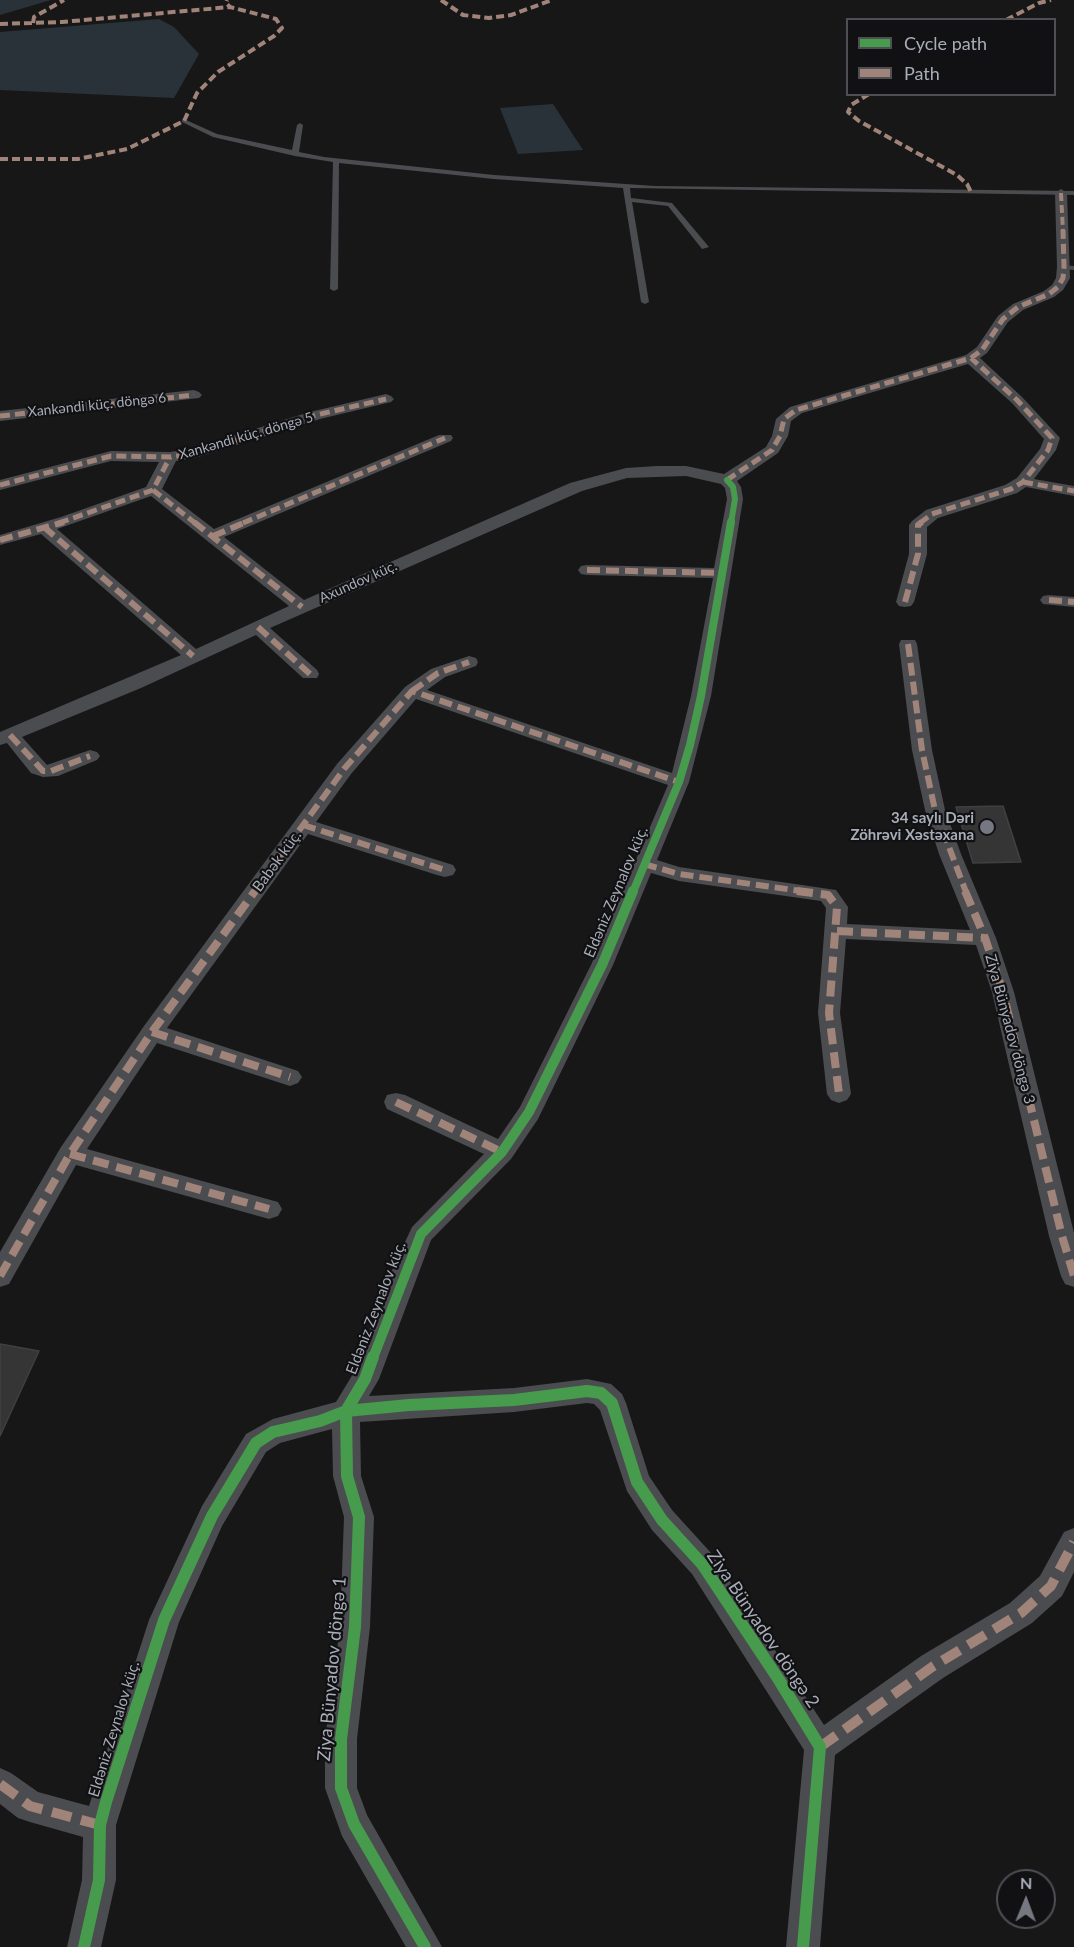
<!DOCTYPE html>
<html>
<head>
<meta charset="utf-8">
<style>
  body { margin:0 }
  #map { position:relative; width:1074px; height:1947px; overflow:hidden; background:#171717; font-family:Lato,sans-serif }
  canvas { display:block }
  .legend { position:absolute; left:846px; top:18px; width:210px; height:78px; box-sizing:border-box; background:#111113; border:2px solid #4d4f55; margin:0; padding:8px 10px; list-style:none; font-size:18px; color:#a8adb8 }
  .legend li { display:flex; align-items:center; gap:12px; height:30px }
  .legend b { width:30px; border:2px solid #4d4f55 }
  .north { position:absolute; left:996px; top:1869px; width:60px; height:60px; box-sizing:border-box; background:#111113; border:2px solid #4d4f55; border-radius:50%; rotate:1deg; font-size:16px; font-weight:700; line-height:24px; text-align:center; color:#a8adb8 }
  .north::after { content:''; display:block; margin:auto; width:21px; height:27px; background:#757880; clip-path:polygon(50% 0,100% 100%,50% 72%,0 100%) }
</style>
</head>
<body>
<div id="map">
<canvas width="1074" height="1947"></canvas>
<ul class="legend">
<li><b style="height:8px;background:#469c4c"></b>Cycle path</li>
<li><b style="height:8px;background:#a18479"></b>Path</li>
</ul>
<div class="north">N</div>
</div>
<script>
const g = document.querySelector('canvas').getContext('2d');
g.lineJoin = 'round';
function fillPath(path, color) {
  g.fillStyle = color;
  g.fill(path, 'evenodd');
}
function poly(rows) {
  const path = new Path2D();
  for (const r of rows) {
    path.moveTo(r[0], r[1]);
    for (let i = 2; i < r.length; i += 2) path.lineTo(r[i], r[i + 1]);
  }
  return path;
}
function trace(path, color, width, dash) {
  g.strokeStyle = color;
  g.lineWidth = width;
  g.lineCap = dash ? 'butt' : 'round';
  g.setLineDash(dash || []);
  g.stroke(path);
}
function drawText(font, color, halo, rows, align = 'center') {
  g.font = font + ' Lato,sans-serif';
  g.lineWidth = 4.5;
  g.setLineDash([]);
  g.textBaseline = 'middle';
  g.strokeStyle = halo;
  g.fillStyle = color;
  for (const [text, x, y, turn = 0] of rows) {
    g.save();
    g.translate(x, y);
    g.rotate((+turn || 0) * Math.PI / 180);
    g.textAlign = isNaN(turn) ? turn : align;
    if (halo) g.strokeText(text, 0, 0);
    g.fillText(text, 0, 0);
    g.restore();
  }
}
const water = poly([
  [0,0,51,0,0,15],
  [159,19,174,27,199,54,174,98,0,90,0,32],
  [553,104,583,150,518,154,500,108]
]);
const building = poly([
  [1003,806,1021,862,973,863,956,807,1003,806],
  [0,1344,39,1351,0,1436,0,1344]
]);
const service = poly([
  [182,120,186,120,217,134,292,150,297,125,300,123,303,125,299,152,324,157,494,175,655,186,1074,191,1074,195,630,188,631,198,672,203,709,247,702,249,668,206,632,202,649,302,645,304,641,302,623,188,494,179,339,163,338,289,334,291,330,289,333,162,295,156,213,137,182,122,182,120],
  [1061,265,1074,266,1074,270,1061,269,1061,265]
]);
const minor = poly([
  [1061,189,1067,193,1070,278,1063,290,1054,297,1023,310,1008,322,987,353,980,358,1022,397,1060,438,1056,450,1034,479,1074,486,1074,496,1026,487,1017,493,938,518,927,527,927,554,914,602,911,606,905,607,899,606,896,602,909,554,909,525,912,521,926,510,1005,485,1017,478,1040,449,1044,439,1012,403,968,364,802,413,791,421,788,436,778,453,737,481,741,487,743,499,711,696,689,782,657,860,679,867,836,890,848,907,847,924,970,930,939,854,925,810,912,750,899,644,901,640,915,640,917,644,932,750,945,810,961,854,996,938,1014,992,1074,1233,1074,1287,1065,1284,1061,1276,1049,1236,992,992,976,945,846,939,840,1013,851,1094,847,1100,839,1103,831,1100,827,1094,818,1013,826,908,821,901,679,881,651,873,613,965,538,1119,511,1159,431,1240,379,1379,369,1396,514,1388,587,1379,611,1384,622,1394,626,1403,649,1476,672,1510,712,1554,824,1725,921,1656,1010,1603,1040,1576,1064,1532,1074,1528,1074,1572,1062,1596,1032,1623,943,1678,835,1755,820,1947,786,1947,804,1750,692,1574,652,1530,627,1491,600,1410,594,1404,587,1403,514,1412,360,1422,361,1476,374,1517,370,1627,357,1739,357,1788,367,1815,442,1947,406,1947,342,1836,325,1788,325,1739,340,1627,344,1517,333,1476,332,1429,280,1443,266,1452,222,1526,179,1622,116,1825,116,1880,101,1947,67,1947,82,1880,83,1837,30,1822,18,1818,0,1804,0,1768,11,1773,38,1792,89,1806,149,1620,202,1506,246,1434,273,1419,336,1402,353,1374,393,1268,412,1227,484,1154,387,1109,384,1102,387,1095,396,1093,405,1095,498,1139,520,1107,591,965,668,785,416,699,351,774,316,822,453,865,456,870,453,875,445,877,437,875,308,834,167,1028,298,1071,302,1077,298,1083,290,1086,157,1043,87,1149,278,1202,282,1209,278,1216,269,1219,76,1165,9,1284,0,1287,0,1252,61,1147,144,1026,337,764,405,687,431,669,469,656,476,658,478,662,476,666,445,677,427,690,672,773,691,696,713,578,587,575,581,574,578,570,581,566,587,565,714,568,727,499,725,488,721,484,686,476,627,478,582,491,270,628,317,670,319,674,317,678,303,678,256,635,141,688,22,737,47,765,90,750,97,752,100,756,97,760,58,776,43,777,31,773,7,743,0,745,0,732,181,655,41,534,0,545,0,535,61,517,146,487,159,462,111,461,0,490,0,480,111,451,170,452,190,449,310,412,386,394,391,396,394,399,391,402,320,419,198,457,176,461,162,489,214,529,439,435,451,435,453,438,451,441,224,537,304,600,570,483,626,468,657,466,686,466,724,474,766,447,772,436,776,419,790,407,966,355,977,347,998,316,1013,304,1044,291,1052,285,1056,278,1057,267,1055,193,1061,189],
  [151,496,289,606,196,649,57,529,151,496],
  [194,390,199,392,202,395,199,398,0,421,0,411,194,390],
  [1049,595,1074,597,1074,607,1043,604,1040,600,1043,596,1049,595]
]);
const quietFar4 = poly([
  [441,0,463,15,489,18,511,15,552,0],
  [1006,20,1039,3,1051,0],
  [33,23,34,17,64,0],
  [0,24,62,22,230,7],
  [869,94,851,105,848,112,859,121,957,175,967,184,971,192],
  [0,159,78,159,127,149,184,121,197,93,218,72,274,36,282,28,276,19,230,7,226,3,227,0],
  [1061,193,1063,232]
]);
const quietFar3 = poly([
  [0,416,194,395],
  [727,480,772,450,780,436,784,419,796,410,971,358,982,350,1003,319,1018,307,1049,294,1058,287,1063,278,1064,267,1063,230],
  [1023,482,1074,491],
  [0,485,111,456,170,457,192,454,316,415,386,399],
  [153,490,195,523],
  [59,523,153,490,170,457],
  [243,523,445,438],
  [920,523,932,514,1011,489,1023,482,1048,450,1052,438,1017,400,971,358]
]);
const quietFar2 = poly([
  [194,522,302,607],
  [44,527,193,656],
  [213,536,246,522],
  [0,540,64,522],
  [587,570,722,573],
  [1049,600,1074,602],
  [905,602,918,554,918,525,922,522],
  [258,627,310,674],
  [908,644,922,750,935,810,966,892],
  [412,691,438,673,469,662],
  [10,735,43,771,51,771,90,756],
  [303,825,445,870],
  [644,864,679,874,808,892],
  [254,892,344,769,412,691,679,782]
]);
const quietFar1 = poly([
  [797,891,828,895,837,907,829,1013,839,1094],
  [965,891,985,938,1003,992,1062,1236,1074,1276],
  [837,931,985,938],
  [152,1032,290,1077],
  [396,1102,502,1152],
  [70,1154,269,1209],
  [0,1276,70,1154,152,1032,255,891]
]);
const quiet = poly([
  [820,1747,932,1667,1021,1613,1051,1586,1074,1542],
  [0,1784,30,1806,100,1825]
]);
const cyclewayFar3 = poly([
  [727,480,733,487,735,499,731,523]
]);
const cyclewayFar2 = poly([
  [633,892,679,782,690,745,701,696,731,522]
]);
const cyclewayFar1 = poly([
  [373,1358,421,1234,502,1152,529,1112,602,965,633,891]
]);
const cycleway = poly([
  [84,1947,99,1880,100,1825,106,1802,164,1620,212,1516,256,1443,273,1432,320,1421,346,1411,365,1379,373,1357],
  [425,1947,354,1824,341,1788,341,1739,355,1627,359,1517,347,1476,346,1411,409,1405,514,1400,587,1391,601,1393,612,1403,637,1482,662,1520,702,1564,779,1680,820,1747,803,1947]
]);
const markers = [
  [987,827,8,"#757880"]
];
const farStreetnames = [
  ["Xankəndi küç. döngə 6",97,405,-6],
  ["Xankəndi küç. döngə 5",246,436,-16],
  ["Axundov küç.",358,582,-24]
];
const poiNames = [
  ["34 saylı Dəri",974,818],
  ["Zöhrəvi Xəstəxana",974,835]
];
const streetNames = [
  ["Babək küç.",277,861,-54],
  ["Eldəniz Zeynalov küç.",616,892,-67],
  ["Ziya Bünyadov döngə 3",1010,1029,75],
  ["Eldəniz Zeynalov küç.",376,1308,-69],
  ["Eldəniz Zeynalov küç.",114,1729,-73]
];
const nearStreetnames = [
  ["Ziya Bünyadov döngə 2",763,1629,56],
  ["Ziya Bünyadov döngə 1",332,1669,-85]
];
fillPath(water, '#2a3239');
fillPath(building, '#353536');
trace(building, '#3f4043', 1.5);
fillPath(service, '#4b4c50');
fillPath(minor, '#4b4c50');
trace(quietFar4, '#a18479', 4, [8, 4]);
trace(quietFar3, '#a18479', 5, [10, 5]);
trace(quietFar2, '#a18479', 6, [13, 6]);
trace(quietFar1, '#a18479', 8, [16, 8]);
trace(quiet, '#a18479', 10, [20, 10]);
trace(cyclewayFar3, '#469c4c', 6);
trace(cyclewayFar2, '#469c4c', 8);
trace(cyclewayFar1, '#469c4c', 10);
trace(cycleway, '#469c4c', 12);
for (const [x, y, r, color] of markers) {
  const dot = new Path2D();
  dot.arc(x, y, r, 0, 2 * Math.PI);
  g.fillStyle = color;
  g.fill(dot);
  trace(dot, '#111113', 2);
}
drawText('14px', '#a8adb8', '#111113', farStreetnames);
drawText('bold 15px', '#a8adb8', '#111113', poiNames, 'right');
drawText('15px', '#a8adb8', '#111113', streetNames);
drawText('18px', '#a8adb8', '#111113', nearStreetnames);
</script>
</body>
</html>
